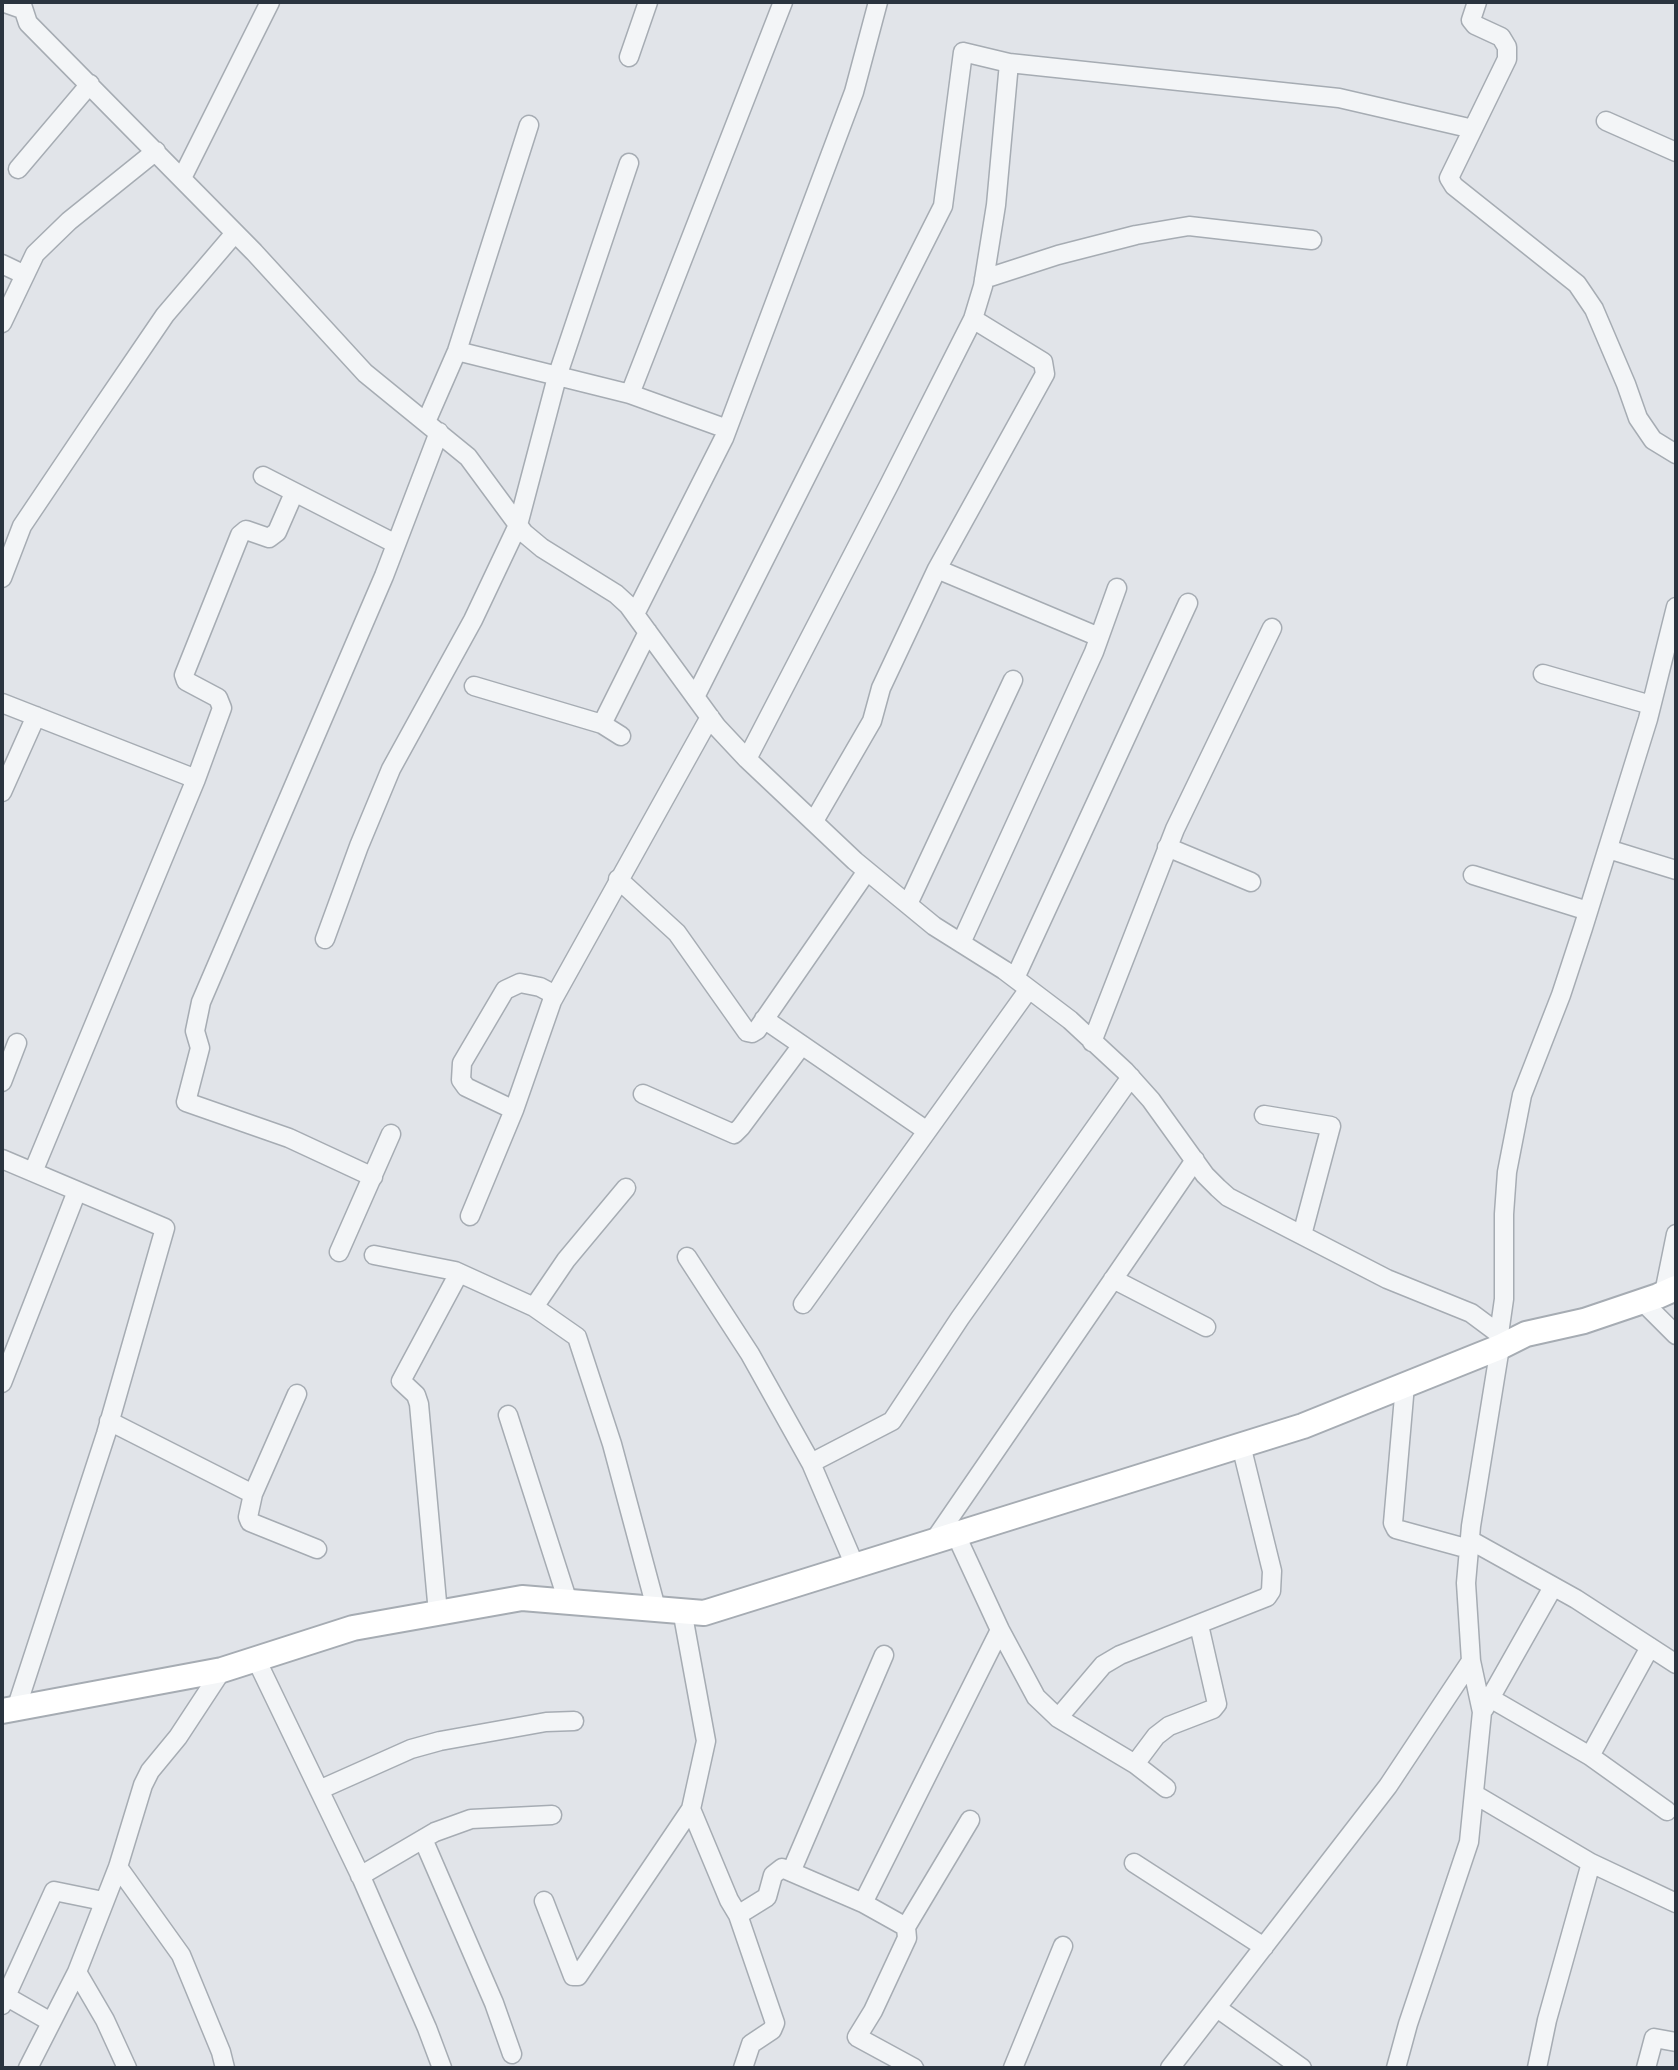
<!DOCTYPE html>
<html>
<head>
<meta charset="utf-8">
<style>
  body { margin:0 }
  #map { position:relative; width:1678px; height:2070px; overflow:hidden; background:#e1e4e9; font-family:"Public Sans",sans-serif }
  canvas { display:block }
  .frame { position:absolute; inset:0; border:4px solid #2a343f; pointer-events:none }
</style>
</head>
<body>
<div id="map">
<canvas width="1678" height="2070"></canvas>
<div class="frame"></div>
</div>
<script>
const g = document.querySelector('canvas').getContext('2d');
g.lineJoin = 'round';
function poly(rows) {
  const path = new Path2D();
  for (const r of rows) {
    path.moveTo(r[0], r[1]);
    for (let i = 2; i < r.length; i += 2) path.lineTo(r[i], r[i + 1]);
  }
  return path;
}
function trace(path, color, width, dash) {
  g.strokeStyle = color;
  g.lineWidth = width;
  g.lineCap = dash ? 'butt' : 'round';
  g.setLineDash(dash || []);
  g.stroke(path);
}
const street = poly([
  [2,2,22,9],
  [21,2,28,23,254,252,365,373,468,457,524,533,542,548,616,594,628,605,717,727,747,759,855,861,934,926,1004,970,1070,1020,1125,1071,1151,1100,1205,1175,1218,1188,1228,1197,1387,1279,1471,1313,1510,1342],
  [1477,2,1471,20,1475,25,1501,37,1507,47,1507,59,1449,178,1454,186,1577,284,1594,309,1626,384,1638,418,1653,440,1676,454],
  [629,57,648,2],
  [1606,121,1676,152],
  [18,169,90,84],
  [182,178,270,2],
  [2,264,25,275],
  [984,279,1058,255,1136,235,1189,226,1312,240],
  [2,323,35,254,69,221,156,151],
  [457,351,630,394,727,429],
  [630,394,783,2],
  [426,422,457,351,529,125],
  [263,476,396,544],
  [937,569,1099,637],
  [2,578,22,526,92,422,165,315,235,233],
  [635,614,724,438,854,92,878,2],
  [1543,674,1651,705],
  [474,686,602,724,621,736],
  [695,697,943,206,963,52,1009,63,1339,98,1473,129],
  [2,703,196,779],
  [602,724,648,632],
  [747,759,889,485,973,319,983,286,996,205,1009,63],
  [2,792,36,716],
  [814,821,872,721,881,688,937,569,1045,374,1043,362,973,319],
  [1167,847,1251,882],
  [1608,849,1676,870],
  [1473,875,1588,911],
  [618,879,677,933,747,1032,752,1033,757,1030,867,871],
  [908,904,1013,680],
  [325,939,359,846,391,769,473,620,518,525,557,377,629,163],
  [961,943,1094,652,1117,588],
  [1015,978,1188,603],
  [764,1019,927,1131],
  [1092,1042,1175,829,1272,628],
  [2,1082,17,1043],
  [643,1094,734,1134,741,1127,802,1045],
  [514,1110,466,1087,461,1080,462,1063,505,990,520,983,540,987,555,995],
  [1264,1115,1331,1126,1302,1235],
  [2,1159,165,1228,106,1434,16,1709],
  [33,1172,196,779,222,708,218,698,186,681,184,675,240,535,246,530,269,538,277,532,294,493],
  [373,1177,289,1138,186,1102,200,1048,195,1031,201,1002,384,576,439,432],
  [470,1216,514,1110,552,1001,710,717],
  [339,1252,391,1134],
  [374,1255,455,1271,534,1307,577,1337,612,1444,656,1608],
  [687,1257,750,1354,811,1463,855,1566],
  [1113,1279,1206,1327],
  [1664,1293,1676,1234],
  [1642,1301,1676,1335],
  [803,1304,1029,989],
  [534,1307,566,1260,626,1188],
  [1499,1334,1504,1299,1504,1214,1507,1172,1522,1095,1561,995,1583,928,1648,719,1676,607],
  [2,1383,77,1191],
  [1405,1385,1393,1523,1396,1529,1469,1549],
  [297,1394,253,1494,248,1517,250,1522,317,1549],
  [508,1415,568,1602],
  [109,1421,253,1494],
  [811,1463,892,1421,960,1318,1131,1077],
  [956,1535,1000,1630,1036,1697,1058,1718,1135,1764,1166,1788],
  [1470,1540,1576,1599,1676,1664],
  [933,1542,1195,1160],
  [438,1613,419,1404,416,1395,401,1381,459,1273],
  [256,1659,362,1879,427,2028,442,2068],
  [1490,1698,1590,1756,1667,1811],
  [1484,1709,1553,1587],
  [1058,1718,1103,1665,1120,1655,1267,1597,1271,1591,1272,1571,1241,1445],
  [1590,1756,1650,1647],
  [1135,1764,1156,1736,1169,1726,1213,1709,1217,1704,1199,1625],
  [319,1790,411,1749,440,1741,546,1722,574,1721],
  [1474,1794,1591,1863,1676,1903],
  [691,1809,729,1900,738,1915,775,2023,772,2030,751,2044,743,2068],
  [423,1839,494,2003,512,2054],
  [1134,1863,1264,1947],
  [118,1867,181,1955,221,2052,225,2068],
  [791,1872,884,1655],
  [360,1876,435,1832,471,1819,552,1815],
  [544,1901,573,1976,578,1976,691,1809,706,1741,682,1610],
  [863,1903,1000,1630],
  [738,1915,767,1897,773,1875,782,1868,863,1903,906,1927,907,1938,873,2011,857,2037,914,2068],
  [906,1927,970,1820],
  [2,1994,51,2022],
  [2,2005,54,1891,103,1901],
  [1217,2008,1302,2068],
  [28,2068,77,1972],
  [127,2068,105,2020,77,1972,118,1867,143,1785,150,1771,178,1737,222,1670],
  [1013,2068,1063,1946],
  [1170,2068,1388,1786,1471,1661],
  [1396,2068,1408,2024,1469,1842,1482,1712,1471,1661,1466,1583,1471,1526,1500,1347],
  [1537,2068,1547,2020,1591,1863],
  [1646,2068,1654,2038,1676,2042]
]);
const secondary = poly([
  [2,1711,222,1670,353,1628,522,1598,704,1613,1303,1426,1500,1347,1526,1334,1584,1321,1658,1296,1676,1288]
]);
trace(street, '#a6acb3', 21);
trace(secondary, '#a6acb3', 28);
trace(street, '#f3f5f7', 18);
trace(secondary, '#fff', 24);
</script>
</body>
</html>
